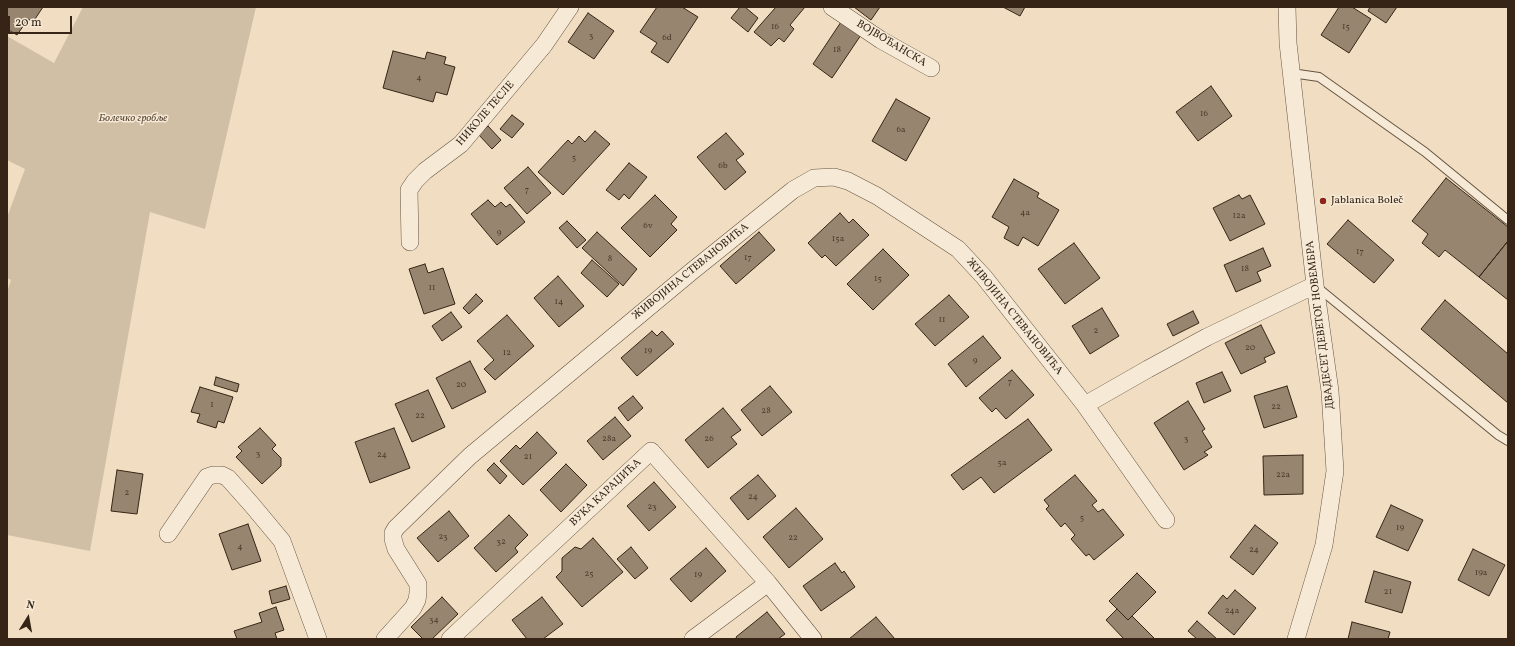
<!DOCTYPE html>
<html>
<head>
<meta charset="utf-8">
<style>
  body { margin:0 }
  #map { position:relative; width:1515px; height:646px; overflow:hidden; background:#f1dec2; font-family:Vollkorn,serif }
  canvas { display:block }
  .frame { position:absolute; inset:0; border:8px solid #362516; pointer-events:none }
  .north { position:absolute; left:8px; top:598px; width:40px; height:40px; -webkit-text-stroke:3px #f6ead7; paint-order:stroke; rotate:11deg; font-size:11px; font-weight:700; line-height:16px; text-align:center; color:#362516 }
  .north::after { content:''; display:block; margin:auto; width:14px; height:18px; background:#362516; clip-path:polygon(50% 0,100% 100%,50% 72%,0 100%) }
  .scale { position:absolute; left:8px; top:16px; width:64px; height:18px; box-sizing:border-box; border:2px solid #362516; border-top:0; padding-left:5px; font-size:12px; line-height:14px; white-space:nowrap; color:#362516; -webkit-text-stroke:3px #f6ead7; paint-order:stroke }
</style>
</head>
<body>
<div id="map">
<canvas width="1515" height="646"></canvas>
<div class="frame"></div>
<div class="north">N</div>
<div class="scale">20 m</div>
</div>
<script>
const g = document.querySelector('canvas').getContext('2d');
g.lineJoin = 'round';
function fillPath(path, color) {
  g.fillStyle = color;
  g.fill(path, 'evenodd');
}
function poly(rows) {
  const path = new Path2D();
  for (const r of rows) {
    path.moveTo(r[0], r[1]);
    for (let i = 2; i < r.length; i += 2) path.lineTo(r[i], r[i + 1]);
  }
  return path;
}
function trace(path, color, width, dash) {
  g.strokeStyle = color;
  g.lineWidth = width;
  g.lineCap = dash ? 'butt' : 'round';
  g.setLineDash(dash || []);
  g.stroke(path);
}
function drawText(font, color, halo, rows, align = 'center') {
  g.font = font + ' Vollkorn,serif';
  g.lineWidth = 3;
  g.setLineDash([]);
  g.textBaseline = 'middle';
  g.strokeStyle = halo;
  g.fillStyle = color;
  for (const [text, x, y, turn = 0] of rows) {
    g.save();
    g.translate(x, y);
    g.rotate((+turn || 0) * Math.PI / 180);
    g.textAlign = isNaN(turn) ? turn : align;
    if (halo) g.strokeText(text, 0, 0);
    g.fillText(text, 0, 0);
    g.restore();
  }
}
const green = poly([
  [83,7,256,7,205,229,150,212,90,551,7,535,7,292,11,280,7,278,7,217,25,169,7,160,7,36,54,63]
]);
const building = poly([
  [7,7,43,7,33,22,28,19,17,35,7,29,7,7],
  [657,7,682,7,698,17,668,63,651,52,657,43,640,32,657,7],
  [740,7,745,7,758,18,748,32,731,18,740,7],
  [776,7,805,7,790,25,794,29,784,42,779,38,771,46,754,32,776,7],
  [854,7,880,7,871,20,854,7],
  [1003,7,1025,7,1020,16,1003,7],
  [1339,7,1352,7,1371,19,1349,53,1321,35,1339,7],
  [1370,7,1397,7,1386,23,1368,11,1370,7],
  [588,13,614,31,594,59,568,42,588,13],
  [841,22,861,35,832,78,813,64,841,22],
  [393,51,425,59,427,52,446,57,444,64,455,67,447,95,436,92,433,102,383,88,393,51],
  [1211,86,1232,116,1198,141,1176,112,1211,86],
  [896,99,930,118,906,161,872,141,896,99],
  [512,115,524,124,512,138,500,129,512,115],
  [488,126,501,140,492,149,479,135,488,126],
  [595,131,610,144,563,195,538,172,568,140,572,144,579,136,585,142,595,131],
  [726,133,744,154,736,160,746,172,725,190,697,157,726,133],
  [629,163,647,177,629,199,624,194,619,200,606,190,629,163],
  [528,167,551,193,527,214,504,188,528,167],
  [1446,178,1508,227,1508,241,1479,277,1445,250,1439,257,1422,243,1428,234,1412,221,1446,178],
  [1014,179,1039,193,1037,197,1059,210,1038,246,1023,237,1018,246,1004,238,1009,227,992,217,1014,179],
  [655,195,677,217,671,224,677,230,650,257,621,228,655,195],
  [1239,195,1242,199,1250,195,1265,224,1230,241,1213,208,1239,195],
  [488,200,495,207,501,202,506,207,510,204,525,222,497,245,471,214,488,200],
  [840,213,849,223,853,219,869,235,836,266,825,255,822,258,808,243,840,213],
  [1348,220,1394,260,1374,283,1327,244,1348,220],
  [567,221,586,240,577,248,559,228,567,221],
  [597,232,637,269,623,286,582,248,597,232],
  [759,232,775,250,736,284,720,266,759,232],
  [1508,241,1508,300,1479,277,1508,241],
  [1074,243,1100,278,1065,304,1038,269,1074,243],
  [1263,248,1271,266,1257,272,1261,281,1236,292,1224,265,1263,248],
  [883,249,909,275,873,310,847,284,883,249],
  [592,260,619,284,607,297,581,273,592,260],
  [425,264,428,273,443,268,455,304,424,314,409,269,425,264],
  [558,276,584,306,559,327,534,298,558,276],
  [476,294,483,301,469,314,463,308,476,294],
  [949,295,969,317,935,346,915,324,949,295],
  [1445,300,1508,354,1508,403,1421,329,1445,300],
  [1102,308,1119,336,1090,354,1072,326,1102,308],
  [1193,311,1199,323,1173,336,1167,324,1193,311],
  [451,312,462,327,442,341,432,326,451,312],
  [507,315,534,346,495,380,484,369,494,360,477,341,507,315],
  [1261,325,1275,353,1264,358,1266,362,1241,374,1225,343,1261,325],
  [652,331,657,336,662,331,674,344,637,376,621,358,652,331],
  [983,336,1001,358,966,387,948,364,983,336],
  [470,361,486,392,452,409,436,378,470,361],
  [1012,370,1034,395,1006,419,996,408,992,412,979,398,1012,370],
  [1222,372,1231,391,1204,403,1196,383,1222,372],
  [216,377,239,384,237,392,214,385,216,377],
  [770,386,792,412,762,436,741,410,770,386],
  [1287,386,1297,417,1264,428,1254,396,1287,386],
  [200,387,233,397,224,423,218,421,216,428,197,422,200,414,191,412,200,387],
  [428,390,445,427,412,442,395,404,428,390],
  [633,396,643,408,628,421,618,408,633,396],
  [1188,401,1205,429,1202,431,1212,447,1204,452,1208,455,1184,470,1154,423,1188,401],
  [723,408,741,430,731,437,737,444,708,468,685,440,723,408],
  [615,417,631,436,603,460,587,441,615,417],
  [1028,419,1052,450,994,493,981,477,963,490,951,475,1028,419],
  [260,428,276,445,272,449,281,458,281,466,262,484,236,457,242,451,238,447,260,428],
  [394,428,410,468,370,483,355,442,394,428],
  [537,432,557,453,523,485,500,461,516,445,520,449,537,432],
  [1303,455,1303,494,1264,495,1263,456,1303,455],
  [494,463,507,476,500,484,487,470,494,463],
  [566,464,587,485,561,512,540,490,566,464],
  [117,470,143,474,137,514,111,511,117,470],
  [758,475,776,496,748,520,730,498,758,475],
  [1075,475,1097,501,1092,505,1098,512,1103,509,1124,535,1094,560,1089,554,1086,556,1071,539,1075,535,1065,523,1061,527,1046,509,1049,506,1044,500,1075,475],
  [654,482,676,507,649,531,627,506,654,482],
  [1391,505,1423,520,1408,551,1376,537,1391,505],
  [796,508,823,539,789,568,763,537,796,508],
  [449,511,469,536,438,562,417,538,449,511],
  [509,515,528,535,515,548,518,552,496,572,474,548,509,515],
  [248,524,261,561,232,570,219,534,248,524],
  [1255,525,1278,543,1253,575,1230,557,1255,525],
  [593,538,623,572,582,607,556,577,562,571,562,558,575,547,581,549,593,538],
  [631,547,648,568,635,579,617,559,631,547],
  [706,548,726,571,691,602,670,579,706,548],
  [1473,549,1505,565,1489,596,1458,580,1473,549],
  [835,563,842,573,844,571,855,587,821,611,803,586,835,563],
  [1374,571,1411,582,1402,613,1365,602,1374,571],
  [1137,573,1156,592,1128,620,1109,601,1137,573],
  [286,586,290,599,272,604,269,591,286,586],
  [1235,590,1256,608,1234,635,1208,613,1223,595,1227,599,1235,590],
  [442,597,458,614,432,639,423,639,411,627,442,597],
  [542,597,563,624,543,639,527,639,512,620,542,597],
  [276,607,284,630,275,633,277,639,237,639,234,631,262,622,259,613,276,607],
  [1117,609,1128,620,1132,616,1155,639,1124,639,1106,620,1117,609],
  [767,612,785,634,778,639,737,639,736,637,767,612],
  [876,617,895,639,849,639,876,617],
  [1197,621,1217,639,1197,639,1188,631,1197,621],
  [1352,622,1390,632,1388,639,1348,639,1352,622]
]);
const lane = poly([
  [1291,73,1319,77,1425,152,1508,220],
  [1317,287,1498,435,1508,441]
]);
const street = poly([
  [832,7,881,40,931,68],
  [1287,7,1288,43,1315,285,1330,391,1335,471,1324,545,1296,639],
  [410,242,409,190,415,181,425,171,461,144,544,45,570,7],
  [1085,405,1148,369,1207,337,1315,285],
  [168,534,207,477,213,475,222,475,228,478,252,505,282,541,318,639],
  [385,639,413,608,417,600,418,593,418,584,396,549,393,539,393,533,396,528,470,456,691,272,793,190,814,178,834,177,848,181,877,196,958,249,984,277,1085,405,1166,520],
  [450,639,651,451,768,583,813,639],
  [693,639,768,583]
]);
const markers = [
  [1323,201,4,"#8f2418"]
];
const numberNames = [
  ["16",775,27],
  ["15",1346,27],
  ["3",591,36],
  ["6d",667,38],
  ["18",837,50],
  ["4",419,78],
  ["16",1204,114],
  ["6a",901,130],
  ["5",574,158],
  ["6b",723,166],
  ["7",527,190],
  ["4a",1025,213],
  ["12a",1239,216],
  ["6v",648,226],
  ["9",499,233],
  ["15a",838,239],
  ["17",1360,252],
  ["17",748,258],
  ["8",610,259],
  ["18",1245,269],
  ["15",878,279],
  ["11",432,288],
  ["14",559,302],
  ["11",942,320],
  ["2",1096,331],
  ["20",1250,348],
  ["19",648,351],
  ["12",507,353],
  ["9",975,361],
  ["7",1010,382],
  ["20",461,385],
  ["1",212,405],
  ["22",1276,407],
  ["28",766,411],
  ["22",420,416],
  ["28a",609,439],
  ["26",709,439],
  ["3",1186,439],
  ["3",258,454],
  ["24",382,455],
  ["21",528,457],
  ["5a",1002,463],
  ["22a",1283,475],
  ["2",127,493],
  ["24",753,497],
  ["23",652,507],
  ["5",1082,518],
  ["19",1400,528],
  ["23",443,537],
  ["22",793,538],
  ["32",501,542],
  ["4",240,547],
  ["24",1254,550],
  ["19a",1481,573],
  ["25",589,574],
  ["19",698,575],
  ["21",1388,592],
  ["24a",1232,611],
  ["34",434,620]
];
const streetNames = [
  ["ВОЈВОЂАНСКА",891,44,31],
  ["НИКОЛЕ ТЕСЛЕ",486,114,-49],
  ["ЖИВОЈИНА СТЕВАНОВИЋА",691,272,-39],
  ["ЖИВОЈИНА СТЕВАНОВИЋА",1014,317,51],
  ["ДВАДЕСЕТ ДЕВЕТОГ НОВЕМБРА",1321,325,-97],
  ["ВУКА КАРАЏИЋА",606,493,-43]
];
const parkNames = [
  ["Болечко гробље",133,119]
];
const poiNames = [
  ["Jablanica Boleč",1331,201]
];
fillPath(green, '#d1bfa5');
fillPath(building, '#97856f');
trace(building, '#362516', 1);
trace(lane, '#655341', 10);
trace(street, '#655341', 18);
trace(lane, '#f6ead7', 8);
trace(street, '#f6ead7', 17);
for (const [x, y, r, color] of markers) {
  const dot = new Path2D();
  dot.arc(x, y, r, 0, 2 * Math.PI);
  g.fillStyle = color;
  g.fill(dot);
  trace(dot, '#f6ead7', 1.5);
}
drawText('9px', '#4e3d2c', null, numberNames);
drawText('11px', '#362516', '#f6ead7', streetNames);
drawText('italic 11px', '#5d4c3a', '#f6ead7', parkNames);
drawText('11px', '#362516', '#f6ead7', poiNames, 'left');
</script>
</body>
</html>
